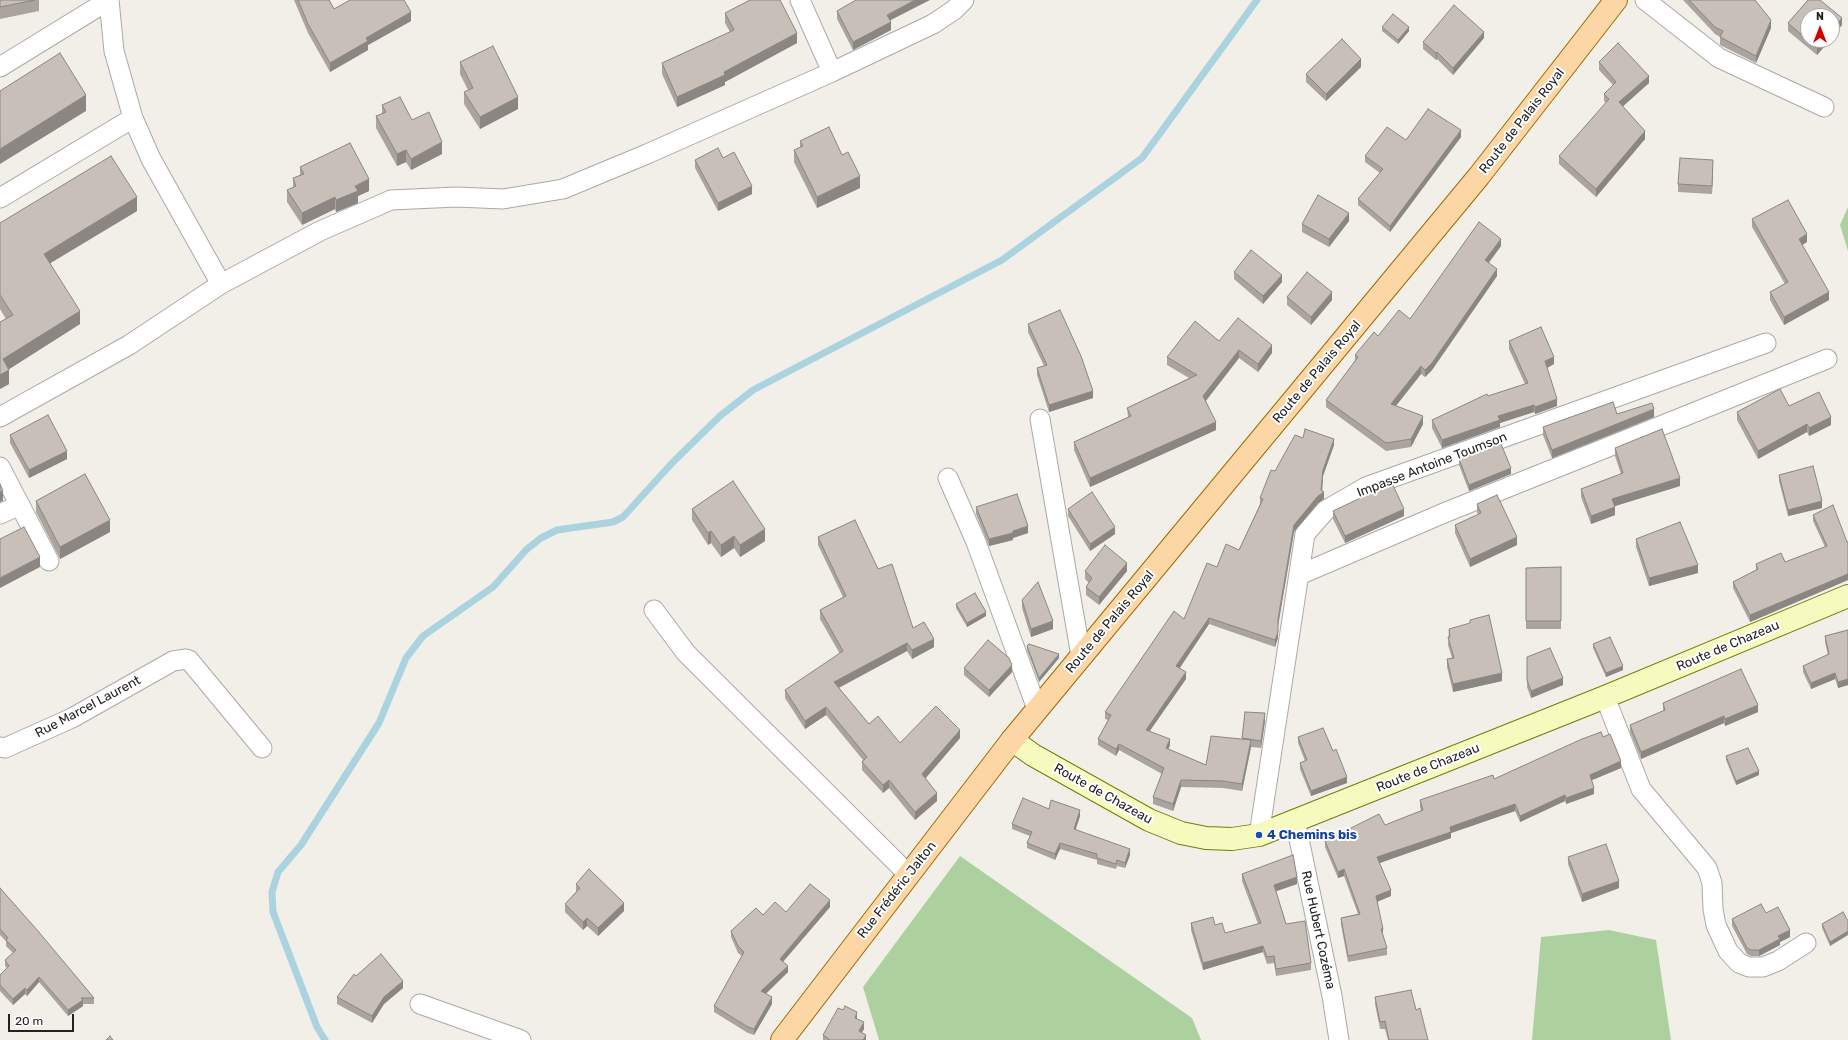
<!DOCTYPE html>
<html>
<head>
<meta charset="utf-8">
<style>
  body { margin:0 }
  #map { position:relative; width:1848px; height:1040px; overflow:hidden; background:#f2efe9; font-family:Rubik,sans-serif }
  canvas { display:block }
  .north { position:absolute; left:1800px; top:8px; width:40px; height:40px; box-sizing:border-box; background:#fff; border:1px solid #a7a7a7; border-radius:50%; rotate:0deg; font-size:11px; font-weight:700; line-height:16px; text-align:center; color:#222 }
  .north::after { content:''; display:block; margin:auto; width:14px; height:18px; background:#d40000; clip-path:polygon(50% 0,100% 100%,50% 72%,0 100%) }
  .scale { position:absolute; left:8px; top:1014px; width:66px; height:18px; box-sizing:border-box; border:2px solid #222; border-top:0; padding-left:5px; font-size:12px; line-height:14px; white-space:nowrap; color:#222; -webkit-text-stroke:3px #fff; paint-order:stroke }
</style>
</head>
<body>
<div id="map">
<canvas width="1848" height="1040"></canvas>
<div class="north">N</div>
<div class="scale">20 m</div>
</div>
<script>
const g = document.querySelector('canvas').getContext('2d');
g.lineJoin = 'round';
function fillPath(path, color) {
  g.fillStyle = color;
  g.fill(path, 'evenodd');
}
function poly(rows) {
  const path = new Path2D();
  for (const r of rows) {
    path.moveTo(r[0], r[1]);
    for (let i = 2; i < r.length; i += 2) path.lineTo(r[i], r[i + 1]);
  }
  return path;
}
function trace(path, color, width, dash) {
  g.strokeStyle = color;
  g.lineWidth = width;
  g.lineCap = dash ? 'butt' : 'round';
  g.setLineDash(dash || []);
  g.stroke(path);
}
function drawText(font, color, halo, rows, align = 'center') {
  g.font = font + ' Rubik,sans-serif';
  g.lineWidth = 4;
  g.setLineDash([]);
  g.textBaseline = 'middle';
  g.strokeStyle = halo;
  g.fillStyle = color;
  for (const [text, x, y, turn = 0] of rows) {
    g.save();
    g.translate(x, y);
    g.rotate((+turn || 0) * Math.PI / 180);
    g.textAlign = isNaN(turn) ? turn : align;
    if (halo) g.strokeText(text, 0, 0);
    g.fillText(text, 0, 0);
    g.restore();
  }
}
const forest = poly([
  [1848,207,1848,251,1840,225],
  [960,856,1192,1018,1201,1040,879,1040,863,987],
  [1609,930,1656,940,1671,1040,1532,1040,1541,937]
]);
const stream = poly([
  [325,1040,317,1027,273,912,272,892,278,872,301,845,379,723,406,658,423,636,493,587,527,549,541,538,557,530,613,522,623,517,673,462,720,416,753,390,1002,260,1142,158,1257,0]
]);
const minor = poly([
  [109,0,114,51,133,118,151,159,221,284],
  [800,0,832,72],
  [1645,0,1719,58,1824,107],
  [0,67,109,0],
  [0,198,133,118],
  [0,417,129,345,221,284,320,231,391,200,457,197,503,199,563,189,647,154,832,72,933,24,954,10,964,0],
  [1040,419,1081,656],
  [0,467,49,561],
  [948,478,976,542,1037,709],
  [0,514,20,505],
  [1299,575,1444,513,1827,359],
  [654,610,686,653,909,875],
  [1605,697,1641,789,1707,868,1712,883,1713,909,1716,925,1728,951,1739,963,1749,967,1763,967,1778,961,1806,943],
  [0,747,5,748,72,718,173,661,186,659,189,660,262,748],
  [1295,820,1332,996,1339,1040],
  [1259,835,1305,534,1326,510,1366,487,1766,343],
  [420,1004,521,1040]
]);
const secondary = poly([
  [1012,740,1033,755,1149,820,1181,833,1206,838,1232,839,1259,835,1605,697,1848,596]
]);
const primary = poly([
  [782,1040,1012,740,1479,176,1616,0]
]);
const wall = poly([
  [0,0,39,0,39,11,0,19],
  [294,0,329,0,334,9,411,21,368,45,368,50,330,72,308,33],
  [1683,0,1755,0,1771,28,1756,63,1720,45,1720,37,1715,34],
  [1808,0,1820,0,1842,18,1842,25,1832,37,1832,16,1808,16,1808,40,1830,40,1817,55,1788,31,1788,23],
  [837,11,890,21,891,30,853,50,837,19],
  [725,13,797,43,725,82,725,85,677,107,662,74,662,63,730,32,725,23],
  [1382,27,1409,31,1398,44,1382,31],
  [1484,38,1453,75,1437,59,1436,60,1423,49,1423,42],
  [460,62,518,109,480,129,464,104,464,92,468,90,460,74],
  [1599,62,1649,83,1622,106,1645,139,1596,197,1559,164,1559,156,1606,103,1604,101,1604,94,1613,85,1599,70],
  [1361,67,1326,101,1306,82,1306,74],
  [382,105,412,120,442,154,411,170,406,162,397,166,376,128,376,116,382,114],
  [1461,137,1390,232,1358,205,1358,199,1380,173,1365,162,1365,156,1406,140],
  [800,141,842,155,860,188,817,208,794,162,794,150,800,148],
  [723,158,752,194,718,211,695,168,695,160],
  [300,167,369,191,358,196,358,203,336,212,335,209,302,225,287,202,287,190,293,188,293,178,300,175],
  [1713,168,1712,194,1678,192,1678,184],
  [137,211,50,263,80,324,9,369,9,384,0,389,0,322,6,319,0,309,0,223],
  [1752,219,1807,242,1802,245,1829,300,1784,325,1770,300,1770,292,1785,284,1752,227],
  [1349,221,1329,247,1302,232,1302,224],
  [1501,246,1489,263,1497,276,1432,370,1425,377,1421,374,1396,406,1423,424,1411,447,1386,451,1326,407,1326,400,1355,361,1355,355,1378,336,1410,319],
  [1234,272,1282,282,1263,304,1234,279],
  [1287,297,1332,300,1311,325,1287,305],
  [1028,324,1093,398,1049,412,1037,375,1037,368,1044,366,1028,332],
  [1219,341,1272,353,1258,372,1239,358,1206,401,1216,430,1090,487,1074,450,1074,442,1128,417,1127,408,1189,378,1167,365,1167,357],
  [1509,341,1554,364,1547,368,1557,406,1535,414,1534,412,1500,423,1500,427,1442,448,1432,428,1432,420,1488,396,1525,384,1509,349],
  [1789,406,1831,425,1809,436,1807,432,1758,459,1737,420,1737,412],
  [1617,414,1654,417,1552,458,1543,435,1543,427],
  [10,435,67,459,29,478,10,443],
  [1303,438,1334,445,1323,476,1322,490,1324,499,1318,503,1294,532,1278,626,1278,638,1275,647,1209,624,1180,668,1186,679,1150,731,1170,745,1168,749,1206,765,1242,739,1245,712,1265,721,1261,748,1251,747,1242,791,1223,788,1181,787,1173,811,1153,804,1153,797,1162,774,1119,750,1116,756,1098,745,1098,739,1108,720,1105,719,1105,712,1184,619,1217,567,1239,550,1260,504,1260,498,1275,471],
  [1615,448,1680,486,1615,506,1615,515,1591,524,1581,497,1581,489,1621,474,1615,456],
  [1459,459,1511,474,1469,491,1459,465],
  [1779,475,1822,508,1788,516,1779,481],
  [36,501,110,532,60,559,36,512],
  [1477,504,1517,545,1470,567,1455,533,1455,525,1478,515,1477,512],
  [976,507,1028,533,1013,538,1013,540,989,546,976,514],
  [692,509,765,541,740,557,734,548,721,557,711,543,708,545,692,520],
  [1068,509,1115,534,1090,551,1068,516],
  [1333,511,1404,516,1345,543,1333,519],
  [1813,515,1847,542,1848,542,1848,580,1750,622,1733,588,1733,582,1756,570,1756,564,1785,562,1825,547,1813,521],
  [818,537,878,569,913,628,934,647,912,659,907,651,839,688,869,724,900,743,960,738,926,778,937,801,915,820,889,788,883,793,862,770,862,762,863,760,826,715,805,729,785,698,785,690,840,654,820,619,820,610,843,597,818,545],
  [1636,539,1698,573,1649,586,1636,547],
  [1561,567,1561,629,1526,629,1526,568],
  [1085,571,1127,571,1099,605,1086,595,1086,587,1089,583,1085,579],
  [1022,600,1053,629,1031,637,1022,608],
  [956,604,986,616,967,627,956,608],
  [1470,620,1502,681,1453,692,1447,667,1447,659,1452,658,1448,645,1449,629,1470,624],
  [1848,630,1848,685,1838,688,1835,679,1811,689,1803,672,1803,666,1828,655,1825,642,1825,636],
  [1593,644,1623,670,1606,677,1593,648],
  [1027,646,1059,658,1039,682,1027,650],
  [1527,657,1563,685,1531,698,1527,687],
  [964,668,1012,672,989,697,964,675],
  [1663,703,1758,712,1725,726,1724,723,1641,759,1630,732,1630,725,1663,711],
  [1298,737,1347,783,1311,796,1300,769,1300,763,1305,761,1298,743],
  [1603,737,1621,768,1592,780,1594,794,1566,804,1565,801,1520,822,1515,811,1451,833,1451,838,1379,863,1391,896,1377,902,1383,935,1387,948,1387,955,1348,962,1341,925,1341,918,1358,914,1344,876,1338,878,1325,847,1325,841,1385,825,1421,811,1420,807,1420,800,1494,779],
  [1726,756,1759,775,1736,785,1726,760],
  [1049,809,1080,816,1075,830,1130,855,1125,868,1117,866,1116,869,1097,864,1097,860,1060,849,1055,860,1027,848,1027,843,1030,836,1012,829,1012,824],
  [1568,857,1619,888,1582,902,1568,864],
  [1242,874,1297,884,1276,891,1286,924,1311,963,1311,970,1276,976,1274,963,1267,964,1263,952,1203,970,1191,930,1191,923,1215,925,1225,933,1258,924,1242,881],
  [576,884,624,911,598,936,587,926,583,930,565,912,565,904,576,892],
  [0,888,94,998,94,1004,83,1004,83,1006,68,1016,39,982,27,996,25,994,13,1005,0,991,0,975,7,968,5,966,5,960,13,953,6,946,6,941,0,935],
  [830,907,783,962,788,972,766,994,772,1004,754,1035,748,1033,714,1012,714,1006,742,956,738,953,731,937,731,931,763,915],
  [1843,912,1830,946,1822,928,1822,924],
  [1766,913,1790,937,1780,942,1780,945,1759,956,1751,956,1747,954,1732,926,1732,919],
  [356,976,403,988,384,1004,372,1023,337,1004,337,997],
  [1375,997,1416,1010,1428,1040,1388,1040,1385,1029,1380,1029,1375,1004],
  [857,1019,864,1029,862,1032,866,1040,823,1040,823,1035]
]);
const shadedWall = poly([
  [915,0,930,0,887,22,887,15],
  [411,12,411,21,368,45,368,50,330,72,330,63,366,38],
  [1842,18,1842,25,1832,37,1832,30],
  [1771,20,1771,28,1756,63,1756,56],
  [891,22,891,30,853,50,853,42],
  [1409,27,1409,31,1398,44,1398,40],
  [1484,32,1484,38,1453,75,1453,68],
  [797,33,797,43,725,82,725,85,677,107,677,97],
  [1823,40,1830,40,1817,55,1817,48],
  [1437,52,1437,59,1436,60,1436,53],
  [1361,59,1361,67,1326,101,1326,94],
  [1649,76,1649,83,1619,110,1619,102],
  [86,95,86,111,0,164,0,149],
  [518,97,518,109,480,129,480,117],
  [1461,130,1461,137,1390,232,1390,226],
  [1645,131,1645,139,1596,197,1596,189],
  [442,142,442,154,411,170,411,159],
  [406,150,406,162,397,166,397,154],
  [1713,160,1713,168,1712,194,1712,186],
  [860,176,860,188,817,208,817,197],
  [369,179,369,191,358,196,358,203,336,212,336,200,355,186],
  [752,186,752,194,718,211,718,203],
  [137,197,137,211,44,267,44,254],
  [335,197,335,209,302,225,302,213],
  [1349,213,1349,221,1329,247,1329,239],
  [1807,234,1807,242,1799,247,1799,239],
  [1501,239,1501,246,1485,267,1485,260],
  [1497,269,1497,276,1432,370,1425,377,1425,370],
  [1282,275,1282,282,1263,304,1263,296],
  [1332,292,1332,300,1311,325,1311,317],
  [1829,292,1829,300,1784,325,1784,317],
  [80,311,80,324,3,373,3,359],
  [1272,345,1272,353,1258,372,1258,364],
  [1239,350,1239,358,1203,404,1203,396],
  [1554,357,1554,364,1545,369,1545,361],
  [1421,366,1421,374,1391,412,1391,404],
  [9,370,9,384,0,389,0,375],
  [1093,391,1093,398,1049,412,1049,405],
  [1557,399,1557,406,1535,414,1535,407],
  [1534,405,1534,412,1500,423,1500,427,1442,448,1442,440,1498,416],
  [1654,409,1654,417,1552,458,1552,450],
  [1423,416,1423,424,1411,447,1411,439],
  [1831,417,1831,425,1809,436,1809,428],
  [1216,422,1216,430,1090,487,1090,478],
  [1807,424,1807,432,1758,459,1758,451],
  [1334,439,1334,445,1323,476,1322,493,1324,492,1324,499,1318,503,1294,532,1278,626,1278,638,1275,647,1275,640,1294,525,1323,470],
  [67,451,67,459,29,478,29,470],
  [1511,468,1511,474,1469,491,1469,485],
  [1680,478,1680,486,1612,507,1612,499],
  [3,491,3,501,0,502,0,492],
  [1822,501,1822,508,1788,516,1788,510],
  [1615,507,1615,515,1591,524,1591,516],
  [1404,509,1404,516,1345,543,1345,536],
  [110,520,110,532,60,559,60,547],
  [1028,526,1028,533,1013,538,1013,540,989,546,989,539],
  [1115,527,1115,534,1090,551,1090,544],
  [765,529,765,541,740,557,740,545],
  [711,531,711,543,708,545,708,533],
  [734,536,734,548,721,557,721,545],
  [1517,537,1517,545,1470,567,1470,559],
  [40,557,40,567,0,588,0,578],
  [1127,563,1127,571,1099,605,1099,597],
  [1698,565,1698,573,1649,586,1649,578],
  [1848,574,1848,580,1750,622,1750,615],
  [986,612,986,616,967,627,967,623],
  [1209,618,1209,624,1176,673,1176,666],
  [1053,621,1053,629,1031,637,1031,629],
  [934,639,934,647,912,659,912,650],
  [907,643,907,651,834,690,834,682],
  [1059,654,1059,658,1039,682,1039,678],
  [1012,665,1012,672,989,697,989,690],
  [1623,666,1623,670,1606,677,1606,673],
  [1186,672,1186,679,1146,736,1146,730],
  [1502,673,1502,681,1453,692,1453,684],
  [1835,673,1835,679,1811,689,1811,683],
  [1563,678,1563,685,1531,698,1531,691],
  [1848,679,1848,685,1838,688,1838,682],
  [1758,705,1758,712,1725,726,1725,719],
  [826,707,826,715,805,729,805,721],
  [1265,713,1265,721,1261,748,1261,741],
  [1724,716,1724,723,1641,759,1641,752],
  [960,730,960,738,922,782,922,774],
  [1170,739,1170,745,1166,755,1166,748],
  [1251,740,1251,747,1242,791,1242,784],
  [1119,744,1119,750,1116,756,1116,749],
  [1621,761,1621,768,1590,781,1590,775],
  [1759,771,1759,775,1736,785,1736,781],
  [1347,777,1347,783,1311,796,1311,791],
  [889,780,889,788,883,793,883,785],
  [1181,780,1181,787,1173,811,1173,804],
  [1594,788,1594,794,1566,804,1566,798],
  [937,793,937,801,915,820,915,812],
  [1565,795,1565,801,1520,822,1520,816],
  [1515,804,1515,811,1451,833,1451,838,1377,864,1377,857,1450,827],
  [1080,810,1080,816,1074,835,1074,829],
  [1060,843,1060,849,1055,860,1055,854],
  [1130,849,1130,855,1125,868,1125,863],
  [1344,869,1344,876,1338,878,1338,872],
  [1297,877,1297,884,1274,892,1274,885],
  [1619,881,1619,888,1582,902,1582,894],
  [1391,890,1391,896,1376,902,1376,896],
  [830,900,830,907,780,965,780,959],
  [624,903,624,911,598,936,598,928],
  [587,918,587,926,583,930,583,922],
  [1381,929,1383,929,1383,935],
  [1790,930,1790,937,1780,942,1780,945,1759,956,1759,950,1778,936],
  [1848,931,1848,935,1830,946,1830,942],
  [1263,946,1263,952,1203,970,1203,963],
  [788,966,788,972,761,998,761,991],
  [39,977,39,982,27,996,27,990],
  [403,981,403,988,384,1004,372,1023,372,1016,384,997],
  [25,988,25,994,13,1005,13,999],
  [772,997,772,1004,754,1035,754,1029],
  [83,1000,83,1006,68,1016,68,1010],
  [857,1012,857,1018,855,1024,855,1018],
  [864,1022,864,1029,859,1037,859,1031],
  [866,1035,866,1040,863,1040]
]);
const building = poly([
  [0,0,35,0,0,7,0,0],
  [298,0,329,0,334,9,350,0,404,0,411,12,366,38,368,41,330,63,308,24,298,0],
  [750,0,780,0,797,33,724,72,725,75,677,97,662,63,734,30,725,13,750,0],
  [856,0,915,0,887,15,891,22,853,42,837,11,856,0],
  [1689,0,1755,0,1771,20,1756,56,1720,37,1723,31,1715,27,1689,0],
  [1808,0,1820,0,1842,18,1832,30,1832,16,1808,16,1808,40,1823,40,1817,48,1788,23,1808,0],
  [1454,5,1484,32,1453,68,1437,52,1436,53,1423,42,1454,5],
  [1393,14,1409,27,1398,40,1382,27,1393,14],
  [1342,39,1361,59,1326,94,1306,74,1342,39],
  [1618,43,1649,76,1619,102,1645,131,1596,189,1559,156,1609,99,1604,94,1616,82,1599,62,1618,43],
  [493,46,518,97,480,117,464,92,473,88,460,62,493,46],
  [60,53,86,95,0,149,0,91,60,53],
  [400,97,412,120,429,112,442,142,411,159,406,150,397,154,376,116,386,112,382,105,400,97],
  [1428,109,1461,130,1390,226,1358,199,1383,169,1365,156,1387,127,1406,140,1428,109],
  [829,127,842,155,848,152,860,176,817,197,794,150,803,146,800,141,829,127],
  [350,143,369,179,355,186,358,191,336,200,335,197,302,213,287,190,296,186,293,178,304,174,300,167,350,143],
  [718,148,723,158,734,152,752,186,718,203,695,160,718,148],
  [111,156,137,197,44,254,80,311,3,359,9,370,0,375,0,322,13,315,0,295,0,223,111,156],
  [1680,158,1713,160,1712,186,1678,184,1680,158],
  [1318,195,1349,213,1329,239,1302,224,1318,195],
  [1788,200,1807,234,1799,239,1829,292,1784,317,1770,292,1788,282,1752,219,1788,200],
  [1479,222,1501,239,1485,260,1497,269,1432,363,1425,370,1421,366,1391,404,1423,416,1411,439,1386,443,1326,400,1358,357,1355,355,1374,332,1378,336,1399,310,1410,319,1479,222],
  [1251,250,1282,275,1263,296,1234,272,1251,250],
  [1307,272,1332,292,1311,317,1287,297,1307,272],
  [1060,310,1081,356,1093,391,1049,405,1037,368,1047,365,1028,324,1060,310],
  [1238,318,1272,345,1258,364,1239,350,1203,396,1216,422,1090,478,1074,442,1131,416,1127,408,1197,375,1167,357,1195,321,1219,341,1238,318],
  [1541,327,1554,357,1545,361,1557,399,1535,407,1534,405,1498,416,1500,420,1442,440,1432,420,1487,394,1488,396,1528,383,1509,341,1541,327],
  [1780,389,1789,406,1819,392,1831,417,1809,428,1807,424,1758,451,1737,412,1780,389],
  [1613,402,1617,414,1652,403,1654,409,1552,450,1543,427,1613,402],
  [48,415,67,451,29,470,10,435,48,415],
  [1305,429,1334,439,1323,470,1321,490,1324,492,1318,496,1294,525,1278,619,1278,632,1275,640,1209,618,1176,666,1186,672,1146,730,1170,739,1166,748,1206,765,1211,736,1251,740,1242,784,1223,781,1181,780,1173,804,1153,797,1164,768,1119,744,1116,749,1098,739,1111,715,1105,712,1174,611,1184,619,1207,563,1217,567,1226,544,1239,550,1263,499,1260,498,1271,470,1275,471,1295,435,1303,438,1305,429],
  [1662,429,1680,478,1612,499,1615,507,1591,516,1581,489,1623,473,1615,448,1662,429],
  [1501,444,1511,468,1469,485,1459,459,1501,444],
  [1813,466,1822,501,1788,510,1779,475,1813,466],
  [85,474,110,520,60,547,36,501,85,474],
  [733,481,765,529,740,545,734,536,721,545,711,531,708,533,692,509,733,481],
  [1392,483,1404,509,1345,536,1333,511,1392,483],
  [0,484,3,491,0,492,0,484],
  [1092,492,1115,527,1090,544,1068,509,1092,492],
  [1017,494,1028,526,1013,531,1013,533,989,539,976,507,1017,494],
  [1497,495,1517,537,1470,559,1455,525,1481,513,1477,504,1497,495],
  [1833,505,1847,542,1848,542,1848,574,1750,615,1733,582,1758,569,1756,564,1781,553,1785,562,1827,546,1813,515,1833,505],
  [855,520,878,569,892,564,913,628,924,622,934,639,912,650,907,643,834,682,869,724,878,716,900,743,936,706,960,730,922,774,937,793,915,812,889,780,883,785,862,762,867,757,826,707,805,721,785,690,843,651,820,610,846,596,818,537,855,520],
  [1680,522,1698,565,1649,578,1636,539,1680,522],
  [24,527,40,557,0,578,0,539,24,527],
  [1105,545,1127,563,1099,597,1086,587,1092,578,1085,571,1105,545],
  [1561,567,1561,621,1526,621,1526,568,1561,567],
  [1038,582,1053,621,1031,629,1022,600,1038,582],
  [975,593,986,612,967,623,956,604,975,593],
  [1489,615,1502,673,1453,684,1447,659,1454,658,1448,637,1450,637,1449,629,1470,623,1470,620,1489,615],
  [1848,630,1848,679,1838,682,1835,673,1811,683,1803,666,1829,654,1825,636,1848,630],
  [1610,637,1623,666,1606,673,1593,644,1610,637],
  [988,640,1009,658,1012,665,989,690,964,668,988,640],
  [1029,644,1059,654,1039,678,1027,646,1029,644],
  [1550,648,1563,678,1531,691,1527,680,1527,657,1550,648],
  [1741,669,1758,705,1725,719,1724,716,1641,752,1630,725,1665,710,1663,703,1741,669],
  [1245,712,1265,713,1261,741,1242,738,1245,712],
  [1323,728,1333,751,1336,749,1347,777,1311,791,1300,763,1307,760,1298,737,1323,728],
  [1601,732,1603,737,1610,734,1621,761,1590,775,1594,788,1566,798,1565,795,1520,816,1515,804,1450,827,1451,832,1377,857,1391,890,1376,896,1383,929,1381,929,1387,948,1348,956,1341,918,1360,914,1344,869,1338,872,1325,841,1379,814,1385,825,1423,810,1420,800,1493,775,1494,779,1582,739,1601,732],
  [1748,748,1759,771,1736,781,1726,756,1748,748],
  [1023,798,1049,809,1051,800,1080,810,1074,829,1130,849,1125,863,1117,860,1116,864,1097,858,1097,854,1060,843,1055,854,1027,843,1032,832,1012,824,1023,798],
  [1606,844,1619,881,1582,894,1568,857,1606,844],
  [1293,855,1297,877,1274,885,1286,924,1305,921,1311,963,1276,969,1274,956,1267,957,1263,946,1203,963,1191,923,1213,917,1215,925,1222,923,1225,933,1261,923,1242,874,1293,855],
  [589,869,624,903,598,928,587,918,583,922,565,904,580,888,576,884,589,869],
  [810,884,830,900,780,959,788,966,761,991,772,997,754,1029,748,1027,714,1006,744,952,738,946,731,931,756,908,763,915,775,902,786,912,810,884],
  [0,888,38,931,94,998,81,998,83,1000,68,1010,39,977,27,990,25,988,13,999,0,985,0,975,9,966,5,960,16,950,6,940,8,938,0,929,0,888],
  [1761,904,1766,913,1778,907,1790,930,1778,936,1780,939,1759,950,1751,950,1747,948,1732,919,1761,904],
  [1843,912,1848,921,1848,931,1830,942,1822,924,1843,912],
  [381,954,403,981,384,997,372,1016,337,997,354,974,356,976,381,954],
  [1411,990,1416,1010,1420,1008,1428,1040,1389,1040,1385,1021,1380,1022,1375,997,1411,990],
  [845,1006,857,1012,855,1018,864,1022,859,1031,866,1035,863,1040,828,1040,829,1039,823,1035,838,1008,843,1010,845,1006],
  [110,1036,113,1040,106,1040,110,1036]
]);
const markers = [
  [1259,835,4,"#1a4fb4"]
];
const streetNames = [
  ["Route de Palais Royal",1522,121,-52],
  ["Route de Palais Royal",1317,372,-50],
  ["Impasse Antoine Toumson",1432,465,-21],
  ["Route de Palais Royal",1110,622,-50],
  ["Route de Chazeau",1728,646,-23],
  ["Rue Marcel Laurent",88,707,-28],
  ["Route de Chazeau",1428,768,-22],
  ["Route de Chazeau",1103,794,29],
  ["Rue Frédéric Jalton",897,890,-52],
  ["Rue Hubert Cozéma",1318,930,78]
];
const transitNames = [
  ["4 Chemins bis",1267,835]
];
fillPath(forest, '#add19e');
trace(stream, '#aad3df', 7);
trace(minor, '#a9a9a9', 21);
trace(secondary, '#707d05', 24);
trace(primary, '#a06b00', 24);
trace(minor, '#fff', 19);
trace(secondary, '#f7fabf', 22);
trace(primary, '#fcd6a4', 22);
fillPath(wall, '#aba49e');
fillPath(shadedWall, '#8b8681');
fillPath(building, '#c7bfb8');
trace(building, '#8b8681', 1);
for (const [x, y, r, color] of markers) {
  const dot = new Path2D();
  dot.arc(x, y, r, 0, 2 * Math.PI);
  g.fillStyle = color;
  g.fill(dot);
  trace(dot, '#fff', 1.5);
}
drawText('13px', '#222', '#fff', streetNames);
drawText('bold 13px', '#164399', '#fff', transitNames, 'left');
</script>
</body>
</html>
